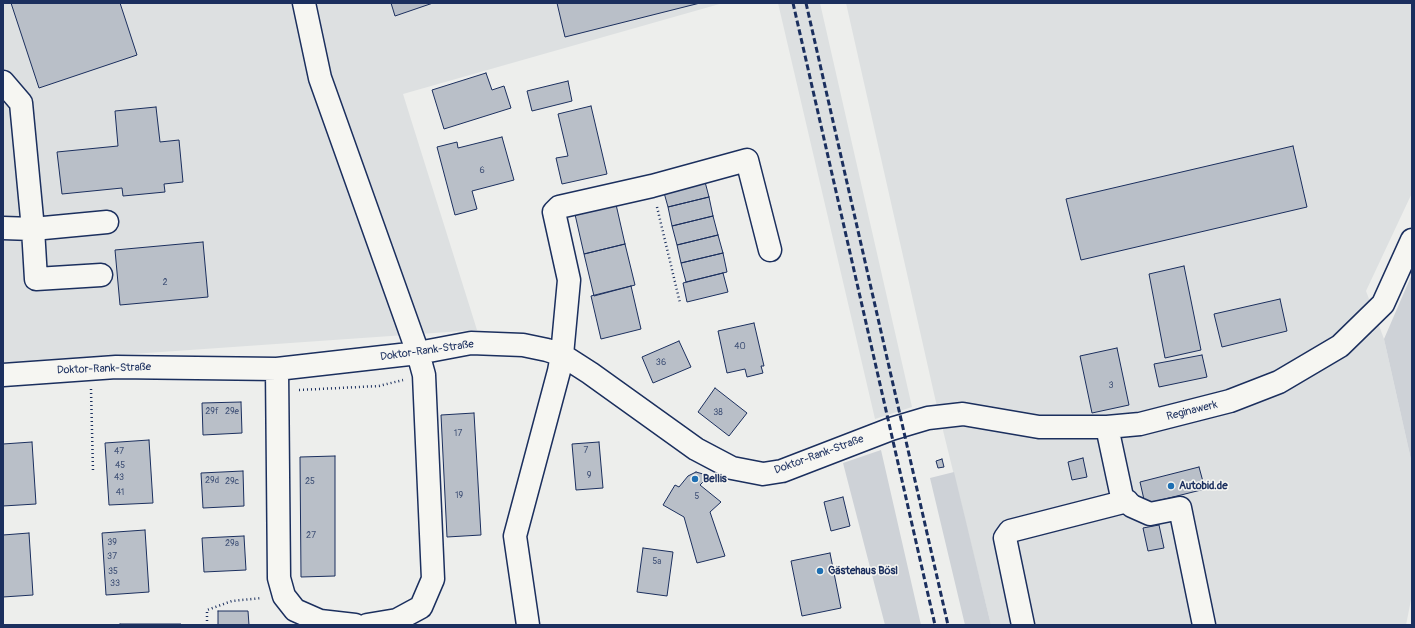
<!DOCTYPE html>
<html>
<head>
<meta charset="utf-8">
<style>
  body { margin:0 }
  #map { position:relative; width:1415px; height:628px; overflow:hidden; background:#edeeec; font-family:Pangolin,sans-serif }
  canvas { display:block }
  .frame { position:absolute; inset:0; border:4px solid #1b2f5e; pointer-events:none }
</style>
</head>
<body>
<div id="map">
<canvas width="1415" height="628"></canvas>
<div class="frame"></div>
</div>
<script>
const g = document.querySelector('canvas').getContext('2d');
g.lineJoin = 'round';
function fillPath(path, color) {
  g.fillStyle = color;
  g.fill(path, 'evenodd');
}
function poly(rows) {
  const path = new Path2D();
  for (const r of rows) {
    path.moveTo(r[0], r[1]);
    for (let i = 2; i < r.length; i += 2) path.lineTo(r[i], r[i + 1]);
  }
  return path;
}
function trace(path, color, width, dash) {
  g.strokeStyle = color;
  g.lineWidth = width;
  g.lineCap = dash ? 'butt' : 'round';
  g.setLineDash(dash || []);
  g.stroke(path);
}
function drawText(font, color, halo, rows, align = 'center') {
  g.font = font + ' Pangolin,sans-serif';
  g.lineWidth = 3;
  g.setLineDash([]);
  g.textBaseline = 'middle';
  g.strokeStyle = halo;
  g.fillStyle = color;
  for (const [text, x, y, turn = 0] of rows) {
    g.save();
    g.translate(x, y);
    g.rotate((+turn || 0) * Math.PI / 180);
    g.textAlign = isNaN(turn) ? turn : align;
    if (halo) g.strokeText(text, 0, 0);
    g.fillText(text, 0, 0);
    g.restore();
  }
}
const built = poly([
  [3,3,723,3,403,94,477,330,3,363],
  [778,3,820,3,912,407,875,419],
  [846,3,1412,3,1412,193,1366,291,1384,339,1412,464,1412,595,1406,625,991,625,935,398]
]);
const green = poly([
  [1412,274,1412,464,1384,339],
  [881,450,921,625,885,625,843,463],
  [954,472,991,625,965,625,930,478]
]);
const building = poly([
  [11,3,120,3,137,55,39,88,11,3],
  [391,3,433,3,395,16,391,3],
  [557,3,700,3,565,37,557,3],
  [486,73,492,90,504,86,511,108,444,129,432,90,486,73],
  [568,81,572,101,532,111,527,91,568,81],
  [591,106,607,174,562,184,556,158,568,156,558,114,591,106],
  [156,107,160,142,179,140,183,182,164,184,165,192,123,196,122,188,62,194,57,152,118,146,115,111,156,107],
  [502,137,514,180,472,191,477,209,455,215,437,147,457,142,458,148,502,137],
  [1293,146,1307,207,1081,260,1066,199,1293,146],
  [704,178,709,197,668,207,663,189,704,178],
  [709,197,713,216,672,226,668,207,709,197],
  [615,200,625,244,584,254,574,210,615,200],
  [713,216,718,235,677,245,672,226,713,216],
  [718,235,723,253,681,263,677,245,718,235],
  [203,242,208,297,120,305,115,250,203,242],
  [625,244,635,285,594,296,584,254,625,244],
  [723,253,727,272,686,282,681,263,723,253],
  [1184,266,1201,350,1165,358,1149,274,1184,266],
  [723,273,728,292,687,302,683,283,723,273],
  [631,286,641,329,601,339,591,296,631,286],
  [1280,299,1287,331,1222,347,1214,314,1280,299],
  [754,323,764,366,761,366,763,373,747,377,745,369,727,373,718,331,754,323],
  [679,341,691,367,653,383,642,357,679,341],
  [1117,348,1129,405,1092,413,1080,356,1117,348],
  [1202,355,1207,377,1159,387,1154,364,1202,355],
  [715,388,747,413,729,436,698,412,715,388],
  [241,402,242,433,203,435,202,403,241,402],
  [474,413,481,535,447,537,441,415,474,413],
  [149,440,153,503,109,505,105,443,149,440],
  [32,442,36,504,3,506,3,444,32,442],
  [599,442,603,488,576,490,572,444,599,442],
  [335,456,335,576,301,577,300,457,335,456],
  [1083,458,1087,477,1072,480,1068,462,1083,458],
  [942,459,944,467,938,468,936,461,942,459],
  [1199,467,1205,489,1145,504,1140,482,1199,467],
  [243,471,244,506,203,508,201,473,243,471],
  [696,472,703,474,704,481,700,485,721,502,710,512,725,556,697,563,684,517,663,505,675,485,679,487,688,476,696,472],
  [843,497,850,526,831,531,824,502,843,497],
  [1159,525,1164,548,1148,551,1143,528,1159,525],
  [145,530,149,592,106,595,102,533,145,530],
  [29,533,33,595,3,597,3,535,29,533],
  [244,536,246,570,204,572,202,538,244,536],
  [643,548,673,552,667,596,637,592,643,548],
  [830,553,841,608,802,616,791,561,830,553],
  [218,611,248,611,249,625,218,625,218,611],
  [120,624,181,624,181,625,120,625,120,624]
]);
const path = poly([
  [657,207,680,303],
  [91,389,93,471],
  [299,390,379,386,403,380],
  [207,625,207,610,232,601,262,598]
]);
const minor = poly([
  [304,3,320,78,418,353,424,375,433,579,421,607,397,620,367,625],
  [3,82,21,103,33,229,36,279,101,275],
  [3,228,33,229,107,222],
  [277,369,279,578,284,596,295,610,320,621,355,625],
  [3,375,116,367,277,369,418,353,471,343,523,345,547,350,562,355,590,373,696,449,732,468,763,474,782,471,891,429,928,418,963,414,1039,427,1107,427,1140,424,1230,401,1279,382,1340,346,1383,304,1412,240],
  [1107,427,1122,497,1132,506,1150,514,1180,508,1204,625],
  [528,625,515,536,559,371,562,355,569,280,554,212,559,207,652,186,747,160,770,250],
  [1023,625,1005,538,1010,531,1127,501]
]);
const rail = poly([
  [793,3,935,625],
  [806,3,948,625]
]);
const markers = [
  [695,479,4,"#1f6fb2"],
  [1171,486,4,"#1f6fb2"],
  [820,571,4,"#1f6fb2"]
];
const numberNames = [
  ["6",482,171],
  ["2",165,283],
  ["40",740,347],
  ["36",661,363],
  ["3",1111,386],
  ["29f",212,412],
  ["29e",232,412],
  ["38",718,413],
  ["17",458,434],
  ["7",586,451],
  ["47",119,452],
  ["45",120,466],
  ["9",589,476],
  ["43",119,478],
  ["29d",212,481],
  ["29c",232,482],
  ["25",310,482],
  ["41",120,493],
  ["19",459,496],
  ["5",697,497],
  ["27",311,536],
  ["39",112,543],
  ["29a",232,544],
  ["37",112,557],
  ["5a",657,562],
  ["35",113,572],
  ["33",115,584]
];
const streetNames = [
  ["Doktor-Rank-Straße",427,351,-8],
  ["Doktor-Rank-Straße",104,369,-2],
  ["Reginawerk",1192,411,-14],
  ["Doktor-Rank-Straße",819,455,-20]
];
const poiNames = [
  ["Bellis",703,479],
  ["Autobid.de",1179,486],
  ["Gästehaus Bösl",828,571]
];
fillPath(built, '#dde0e1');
fillPath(green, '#ced2d7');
fillPath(building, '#b9bfc8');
trace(building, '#1b2f5e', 1);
trace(minor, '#1b2f5e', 25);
trace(path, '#1b2f5e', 2.5, [1, 3]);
trace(minor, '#f6f6f2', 22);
trace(rail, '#1b2f5e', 3, [6, 3]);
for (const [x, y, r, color] of markers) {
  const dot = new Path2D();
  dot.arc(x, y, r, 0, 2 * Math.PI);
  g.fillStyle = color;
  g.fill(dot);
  trace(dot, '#f6f6f2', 1.5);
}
drawText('9px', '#425378', null, numberNames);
drawText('11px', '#1b2f5e', '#f6f6f2', streetNames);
drawText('bold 11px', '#1b2f5e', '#f6f6f2', poiNames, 'left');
</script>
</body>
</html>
